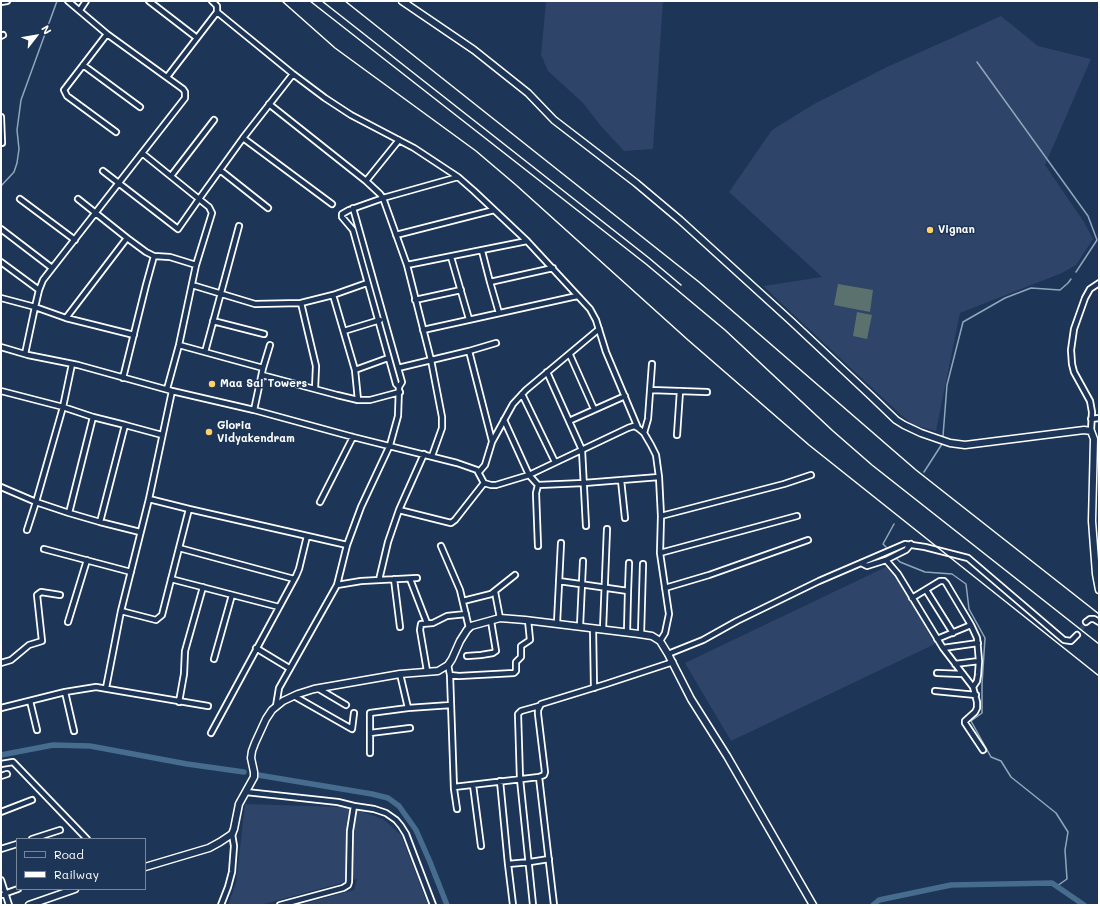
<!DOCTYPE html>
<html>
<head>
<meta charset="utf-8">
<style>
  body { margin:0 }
  #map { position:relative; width:1100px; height:906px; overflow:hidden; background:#1d3557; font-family:Mali,sans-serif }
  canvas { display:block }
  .frame { position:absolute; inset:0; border:2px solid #fff; pointer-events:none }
  .legend { position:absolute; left:16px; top:838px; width:130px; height:52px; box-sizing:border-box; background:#1d3557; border:1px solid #77869a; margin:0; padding:5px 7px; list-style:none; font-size:12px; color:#fff }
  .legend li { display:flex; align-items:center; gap:8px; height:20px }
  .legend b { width:20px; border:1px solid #77869a }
  .north { position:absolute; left:16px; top:16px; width:40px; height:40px; -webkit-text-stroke:3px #1d3557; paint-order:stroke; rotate:59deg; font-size:11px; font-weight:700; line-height:16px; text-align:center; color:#fff }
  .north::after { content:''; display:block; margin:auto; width:14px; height:18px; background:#fff; clip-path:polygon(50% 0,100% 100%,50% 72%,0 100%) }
</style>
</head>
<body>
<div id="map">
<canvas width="1100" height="906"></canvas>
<div class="frame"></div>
<ul class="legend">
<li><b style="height:5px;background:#1d3557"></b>Road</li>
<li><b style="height:5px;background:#fff"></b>Railway</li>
</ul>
<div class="north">N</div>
</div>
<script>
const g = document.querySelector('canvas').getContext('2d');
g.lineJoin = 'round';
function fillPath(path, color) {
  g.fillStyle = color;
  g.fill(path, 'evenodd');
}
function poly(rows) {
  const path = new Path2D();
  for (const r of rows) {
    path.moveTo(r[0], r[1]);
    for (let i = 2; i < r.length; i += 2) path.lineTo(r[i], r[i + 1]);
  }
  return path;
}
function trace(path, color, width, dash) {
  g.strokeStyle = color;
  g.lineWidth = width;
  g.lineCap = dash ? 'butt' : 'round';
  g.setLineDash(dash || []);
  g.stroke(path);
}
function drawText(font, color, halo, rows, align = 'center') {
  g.font = font + ' Mali,sans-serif';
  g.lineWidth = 3;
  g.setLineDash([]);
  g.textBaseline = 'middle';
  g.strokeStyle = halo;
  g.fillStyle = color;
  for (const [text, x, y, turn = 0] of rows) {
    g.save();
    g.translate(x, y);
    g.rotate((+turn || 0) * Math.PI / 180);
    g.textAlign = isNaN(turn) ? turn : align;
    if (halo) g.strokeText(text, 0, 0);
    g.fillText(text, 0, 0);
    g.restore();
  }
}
const built = poly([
  [546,1,663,1,653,149,624,151,600,125,583,103,548,71,541,55],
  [1001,16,1038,46,1091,59,1045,165,1084,222,1093,239,1076,265,1062,273,960,313,936,431,913,425,901,415,763,286,822,277,729,192,772,130,814,104,887,67],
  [890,565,935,644,731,741,685,663],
  [245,804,342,807,360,811,383,819,401,835,428,905,299,905,354,890,357,879,260,905,228,905,236,883]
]);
const green = poly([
  [838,284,873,290,870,312,834,305],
  [857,312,872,315,867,339,853,336]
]);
const stream = poly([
  [977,62,1088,216,1097,240,1076,272],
  [1,186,14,172,17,163,19,149,17,130,21,100,57,1],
  [943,436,947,385,963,322,1005,298,1031,288,1060,290,1068,283,1071,279],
  [924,472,942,444],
  [886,547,883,544,894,524],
  [897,559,900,562,925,572,952,574,966,584,969,609,985,638,982,684,982,713,971,721,991,757,1001,761,1011,777,1056,813,1068,832,1065,850,1067,879,1057,886]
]);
const canal = poly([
  [1,755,53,745,90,746,187,764,244,772],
  [258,775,372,794,388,798,399,806,416,830,430,862,447,905],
  [873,905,879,900,951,885,1052,883,1084,905]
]);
const minorTunnel = poly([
  [1077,635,1086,622]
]);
const minor = poly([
  [149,1,197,38],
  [1,2,7,1],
  [80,10,86,1],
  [217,12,293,74,325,98,351,115,414,148,458,177],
  [107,34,64,90,67,96,116,132],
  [1,36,3,35],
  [83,65,140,107],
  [167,77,217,12,217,6,212,1],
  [269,104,366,181,380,194,383,198,407,265,431,360,442,417,442,428,432,456],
  [1,117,2,143],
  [243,138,293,74],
  [220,170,268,208],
  [103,171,178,229,199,199,142,153],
  [171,176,214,120],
  [366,181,399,140],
  [20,199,75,240],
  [353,208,402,382,399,387],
  [1,229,52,268],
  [396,235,494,210],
  [482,251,490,282,553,268],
  [154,256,170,257,196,265],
  [451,257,469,319],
  [1,262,39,290],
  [407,265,527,241],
  [490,282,499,313],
  [192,285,255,304,301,303],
  [333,295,355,370,358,400],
  [1,298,35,307,39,290,43,280,185,98,185,92,183,89,107,34,68,1],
  [415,300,461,290],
  [66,318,127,238,78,199],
  [213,321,264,334],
  [423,330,577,296],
  [344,331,380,320],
  [179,345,263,368,254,410],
  [1,347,28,355,78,365,172,391,254,410,353,437,457,463,477,470,484,483,491,485,496,485,529,475,628,428,634,426,638,428,644,433,651,445,656,455,659,477,661,516,660,553,669,614,665,633,660,641],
  [469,351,496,343],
  [205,352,239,226],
  [25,354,35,307,66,318,134,335],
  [570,355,594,409],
  [263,368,270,345],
  [398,368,469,351,492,441],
  [355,370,388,358],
  [547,372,582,450,586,526],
  [262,375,337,395,358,400,370,400,400,392],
  [123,378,146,285,154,256,146,252,127,238],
  [167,389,179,345,196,265,212,213,209,207,199,199,243,138,332,204],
  [315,389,316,366,301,303,333,295,367,283],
  [651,390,707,392],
  [1,391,63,407,93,417,69,513,36,502,27,530],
  [522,394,555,462],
  [1091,419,1099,418],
  [504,420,529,475,538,485,584,483,659,477],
  [569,421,625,396],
  [125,425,162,435],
  [1091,431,1092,412,1090,401,1074,372,1072,364,1071,350,1074,329,1085,298,1090,289,1099,283],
  [644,433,648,419,652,364],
  [677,435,680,391],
  [479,472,485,465,492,442,513,404,526,390,599,329],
  [621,480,625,518],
  [1,487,36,502,63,407,72,364],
  [149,499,172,391],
  [320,502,353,437],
  [399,510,451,523,455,520,484,483],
  [69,513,100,522,116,460,125,425,93,417],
  [661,516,784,484,811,475],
  [100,522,140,532],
  [441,546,460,590,469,628],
  [538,546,536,493,538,485],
  [179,548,294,579],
  [44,549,131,572],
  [660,553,797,516],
  [886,560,898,574,943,648,973,687,977,702,977,708,975,712,965,721,965,723,983,750],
  [861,563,867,566,886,560,906,550,911,544],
  [171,579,279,607],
  [394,579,400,627],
  [410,579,427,623],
  [379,580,388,542,399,510,424,454],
  [559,581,628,591,627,632],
  [337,585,361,581,417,578],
  [665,588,709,575,808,540],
  [926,590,953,633],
  [628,591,629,563],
  [495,592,500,618],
  [912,598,940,581,944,581,946,583,971,625,977,638,979,661,978,675,977,681,973,687],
  [463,601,491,594,515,575],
  [121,611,149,499,189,509],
  [68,622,87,560],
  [1086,622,1090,619,1094,619,1099,622],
  [557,623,561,543],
  [580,626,583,561],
  [593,628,594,688],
  [603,629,607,529],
  [641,634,643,564],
  [937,639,971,625],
  [256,648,289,668],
  [943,648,978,643],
  [668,654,703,640,737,621,819,581,905,544,925,547,968,558,1064,640,1071,641,1077,635],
  [467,656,481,655,493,653,496,651,491,621],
  [214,659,232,595],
  [1,663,11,660,29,645,42,641,37,595,41,592,60,595],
  [955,664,979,661],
  [448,665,450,675,454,789,457,809],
  [427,671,420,630,421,624,433,623,447,616,466,614],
  [937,673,963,674],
  [450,675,459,676,514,673,516,671,516,662,521,657,521,646,530,640,528,620],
  [106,688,121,611,156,620,162,615,189,509,347,545],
  [319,689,346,705],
  [935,691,976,695],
  [65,692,74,731],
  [294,696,352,729,354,713],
  [30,701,37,730],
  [179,702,184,674,185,651,203,587],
  [276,706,279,688,337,585,347,545,361,507,390,445,398,416,399,387,396,384,353,230,342,217,342,214,349,210,383,198,458,177,474,191,527,241,590,309,596,320,606,352,638,428],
  [1,708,65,692,96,687,208,706],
  [408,708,451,705],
  [211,733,296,576,299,569,307,536],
  [370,733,410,728],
  [370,753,370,713,408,708,400,674],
  [1,764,13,762,87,839],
  [1,776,7,774],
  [539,777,544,775,545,772,538,714,538,710,541,704,606,684,673,662],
  [500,781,508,864,513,905],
  [473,785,481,846],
  [454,787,539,777,554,905],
  [246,792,338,802,354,806],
  [1,812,32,800],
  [32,839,60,830],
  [1,849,17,844],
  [508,864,530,862,549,859],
  [1,880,9,905],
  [1,895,18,889],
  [221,905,228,887,232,872,234,846,232,834],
  [280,905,343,888,348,885,349,882,350,831,354,806,374,809,386,813,396,820,401,826,406,834,433,905],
  [533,905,520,779,518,714,521,711,539,706]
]);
const tertiary = poly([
  [402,1,474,50,528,93,554,120,636,183,680,220,791,321,871,396,896,420,904,425,921,433,950,443,965,445,1084,430,1091,431,1094,439,1092,521,1096,574,1099,590],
  [145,867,209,848,220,842,232,834,234,829,239,804,254,777,254,772,251,758,252,751,255,743,266,719,272,710,283,701,298,694,314,689,400,674,438,671,448,665,452,659,460,641,467,630,471,626,500,618,525,620,639,634,652,636,660,641,668,654,691,699,727,756,813,905],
  [29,905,75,889]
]);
const rail = poly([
  [282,1,335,48,476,151,516,185,688,340,809,445,1099,676],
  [310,1,646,264,725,330,833,431,872,465,1099,644],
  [322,1,649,258,681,285],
  [345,1,699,282,916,470,1099,614]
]);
const markers = [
  [930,230,4,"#ffd166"],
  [212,384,4,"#ffd166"],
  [209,432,4,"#ffd166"]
];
const poiNames = [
  ["Vignan",938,230],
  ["Maa Sai Towers",220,384],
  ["Gloria",217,426],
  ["Vidyakendram",217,439]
];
fillPath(built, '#2e4468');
fillPath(green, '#5b716d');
trace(stream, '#90a7bb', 1.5);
trace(canal, '#466c8e', 5.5);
trace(minorTunnel, '#344968', 4.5, [4.5, 2]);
trace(minor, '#fff', 8);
trace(tertiary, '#fff', 9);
trace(minor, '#1d3557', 4.5);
trace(tertiary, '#1d3557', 6);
trace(rail, '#fff', 1.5);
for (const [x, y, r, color] of markers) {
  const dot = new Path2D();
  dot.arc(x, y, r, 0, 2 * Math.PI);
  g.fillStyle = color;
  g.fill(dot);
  trace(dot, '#1d3557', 1.5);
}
drawText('bold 11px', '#fff', '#1d3557', poiNames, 'left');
</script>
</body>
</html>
